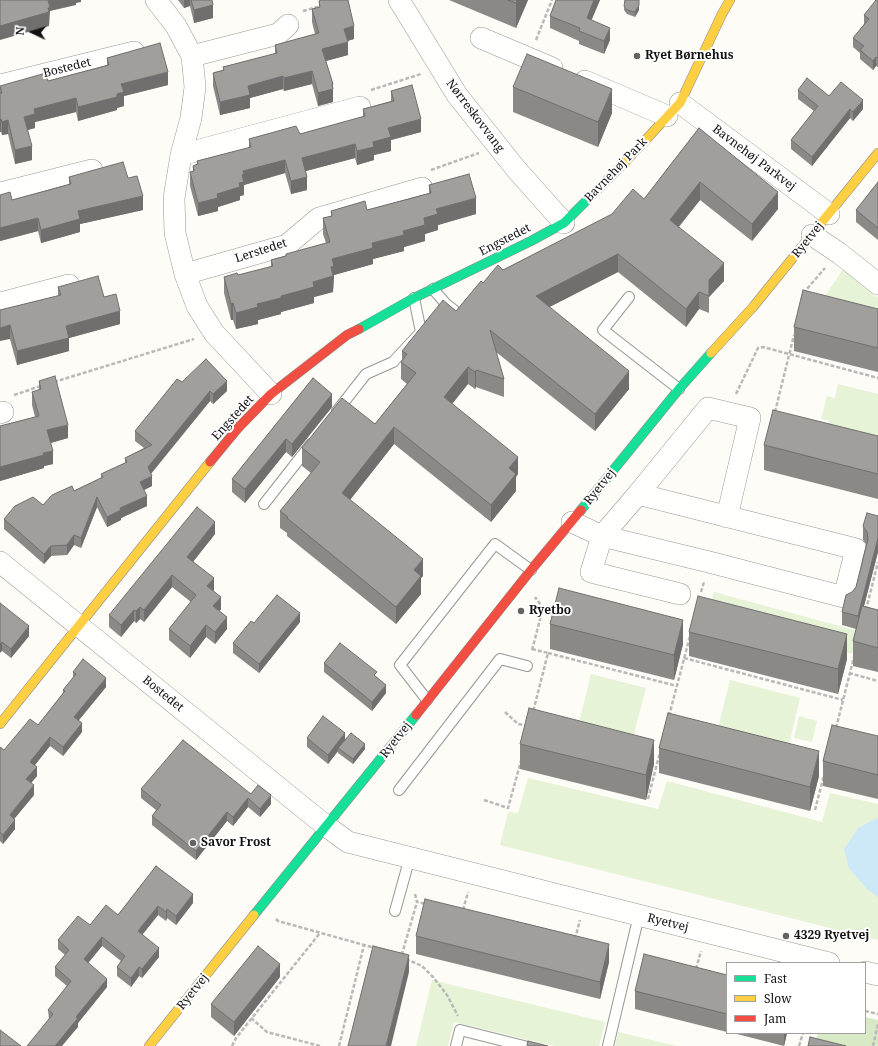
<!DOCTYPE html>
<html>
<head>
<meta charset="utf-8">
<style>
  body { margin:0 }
  #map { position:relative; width:878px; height:1046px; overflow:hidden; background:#fdfcf7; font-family:"Noto Serif",serif }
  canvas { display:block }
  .legend { position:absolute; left:726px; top:962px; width:140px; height:72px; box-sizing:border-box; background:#fff; border:1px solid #a0a0a0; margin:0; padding:5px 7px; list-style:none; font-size:12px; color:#111 }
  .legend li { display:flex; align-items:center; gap:8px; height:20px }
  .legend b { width:20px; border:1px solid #a0a0a0 }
  .north { position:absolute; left:12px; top:12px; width:40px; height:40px; -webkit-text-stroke:3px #fff; paint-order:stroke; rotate:274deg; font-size:11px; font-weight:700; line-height:16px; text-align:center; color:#111 }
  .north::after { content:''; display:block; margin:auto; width:14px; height:18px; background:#111; clip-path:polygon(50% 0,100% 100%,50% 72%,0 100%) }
</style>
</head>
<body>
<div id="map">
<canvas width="878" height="1046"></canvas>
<ul class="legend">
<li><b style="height:5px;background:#16e098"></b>Fast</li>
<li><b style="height:5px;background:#ffcf43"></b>Slow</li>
<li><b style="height:5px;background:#f24e42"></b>Jam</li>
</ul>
<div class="north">N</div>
</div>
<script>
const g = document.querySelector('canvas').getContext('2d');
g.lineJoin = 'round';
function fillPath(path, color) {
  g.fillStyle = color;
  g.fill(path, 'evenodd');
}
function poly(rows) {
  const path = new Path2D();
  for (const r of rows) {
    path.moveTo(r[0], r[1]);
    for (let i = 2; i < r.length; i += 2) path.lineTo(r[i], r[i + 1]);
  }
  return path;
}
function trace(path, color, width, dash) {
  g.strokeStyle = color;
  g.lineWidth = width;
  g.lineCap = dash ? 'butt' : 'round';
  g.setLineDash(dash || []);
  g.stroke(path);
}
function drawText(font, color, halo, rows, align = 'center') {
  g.font = font + ' "Noto Serif",serif';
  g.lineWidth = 4;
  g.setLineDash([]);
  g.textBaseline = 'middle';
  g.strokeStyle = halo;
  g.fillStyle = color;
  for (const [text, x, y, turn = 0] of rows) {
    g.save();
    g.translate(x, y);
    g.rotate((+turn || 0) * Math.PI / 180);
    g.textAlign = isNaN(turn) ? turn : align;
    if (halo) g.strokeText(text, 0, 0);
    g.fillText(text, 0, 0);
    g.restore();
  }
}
const green = poly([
  [843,269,878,298,878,331,814,313],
  [838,384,878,394,878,433,877,439,829,426,830,421,821,419,827,396,835,398],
  [714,592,858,631,852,654,707,616],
  [591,674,646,688,632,741,578,726],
  [730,680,800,698,789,745,718,728],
  [799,716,817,721,812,742,794,738],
  [528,778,658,809,667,781,822,822,830,793,878,804,878,940,500,845,508,812,518,813],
  [432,980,605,1022,599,1046,554,1046,454,1022,448,1046,416,1046],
  [618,1032,677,1046,615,1046]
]);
const forest = poly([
  [865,1017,878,1020,878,1046,814,1046,818,1033,865,1033]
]);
const water = poly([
  [877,818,878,818,878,897,868,890,849,868,844,849,858,828]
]);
const path = poly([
  [303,11,321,6],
  [536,40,552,0],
  [371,90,421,74],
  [431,170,479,153],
  [805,294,806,290,825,268],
  [54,382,194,339],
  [736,394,758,348,763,347,878,378],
  [14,395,41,386],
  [775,412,794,335],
  [701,592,704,582],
  [866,610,878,562],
  [532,649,548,653,533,712],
  [532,650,543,608,535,597],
  [548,653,677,686],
  [684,658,843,700],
  [849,673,878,681],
  [505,712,518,724,528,726],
  [669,716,690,636],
  [836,728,854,657],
  [648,799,660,752],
  [484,800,508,808,521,761],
  [815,810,824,775],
  [415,894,417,902,426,904],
  [463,910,468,892],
  [276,919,278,921,375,948],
  [575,939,580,920],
  [401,954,402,954,417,902],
  [406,959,422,966,433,977,447,995,458,1016],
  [696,969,701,951],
  [865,1011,878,1014],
  [251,1018,267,1032,320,1046],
  [232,1046,236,1038,320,933],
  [339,1046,364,945],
  [799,1046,803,1033],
  [873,1046,878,1024]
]);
const lane = poly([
  [433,289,446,304,454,310],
  [629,297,603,330,679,389],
  [337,411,366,374,393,362,421,332,414,298],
  [264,504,311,444],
  [427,700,400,665,495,544,531,570],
  [399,790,500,659,527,666],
  [395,911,410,857],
  [456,1046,460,1030,524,1046],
  [608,1046,639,915]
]);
const street = poly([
  [156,0,176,26,192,56,195,87,191,118,181,155,174,198,175,233,185,274,197,306,214,333,271,394],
  [399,0,457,95,516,169,564,223],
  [481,38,552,68],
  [192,56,278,34,288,25],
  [585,81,667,116],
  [0,85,134,52],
  [680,103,829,214],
  [181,155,360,107],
  [0,193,92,170],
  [812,235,839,253,878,284],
  [185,274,287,245,319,218,422,188],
  [0,303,69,285],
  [0,413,3,412],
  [572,522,602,536,709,562,844,597,856,549,638,494],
  [0,562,326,826,348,842,829,963],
  [680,594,591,572,602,536,638,494,708,408,750,418,727,517],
  [865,972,878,975]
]);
const fast = poly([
  [359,329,414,298,531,241,564,223,623,164],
  [581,510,679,389,711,353],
  [254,915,416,715]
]);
const slow = poly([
  [623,164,680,103,722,14,730,0],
  [711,353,753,307,878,153],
  [0,724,210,462],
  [149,1046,254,915]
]);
const jam = poly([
  [210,462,238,428,271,394,347,335,359,329],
  [416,715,531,570,581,510]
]);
const wall = poly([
  [178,0,213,0,212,0,213,18,194,23,190,6,184,8],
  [320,0,348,0,354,39,347,41,348,55,326,61,333,84,333,102,318,106,312,84,284,91,283,89,250,98,250,108,220,115,213,86,213,73,223,70,223,67,275,54,275,45,315,34,312,22,312,9,319,7,319,1,320,1],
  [449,0,528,0,516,28],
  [556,0,600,0,591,20,610,40,604,54,579,44,579,41,550,28,550,16],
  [625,0,639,10,635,17,627,14,624,10],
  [878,0,878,67,876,66,873,70,860,59,860,53,853,47,853,38,864,24,864,15],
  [107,58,168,85,124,96,124,106,117,108,117,110,78,121,76,112,35,122,35,128,27,130,32,160,15,164,8,134,2,135,1,132,0,132,0,86,48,81,107,65],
  [513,87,612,113,598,147,513,112],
  [798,90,829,96,863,109,853,121,850,118,812,166,791,149,791,140,814,111,798,99],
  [391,91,421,132,391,140,391,151,374,155,374,160,357,165,355,158,306,171,307,190,291,194,285,173,244,185,244,195,240,196,240,200,218,207,218,211,198,216,190,186,190,172,193,172,193,166,197,164,197,161,249,148,249,139,300,134,363,117,363,109,391,101],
  [699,128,778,209,752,241,700,200,679,227,724,281,709,297,709,313,699,309,686,327,618,272,549,307,629,389,595,431,496,352,504,379,504,397,476,387,475,389,468,384,452,404,518,474,516,477,516,491,491,522,394,444,350,500,423,576,421,578,421,594,396,624,287,536,287,533,280,528,280,511,311,473,302,466,302,448,375,424,407,384,401,379,401,362,402,360,402,351,456,311,483,283,503,270,644,199],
  [69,177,128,178,143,210,80,224,80,232,41,243,38,231,0,241,0,195,12,200,69,184],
  [878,182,878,240,856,222,856,210],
  [429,185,476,214,438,225,438,230,425,234,425,241,404,247,404,251,373,259,373,264,334,275,333,292,314,297,314,303,281,312,281,314,258,320,258,324,236,329,233,320,231,320,224,293,224,277,238,275,271,267,271,260,326,243,323,234,323,218,331,216,331,211,367,210,429,193],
  [58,287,104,297,120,324,69,338,69,351,17,365,10,339,0,310,58,296],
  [878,309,878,372,794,351,794,327],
  [313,378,332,407,292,457,286,452,245,503,232,492,232,479],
  [39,381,68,438,50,443,53,464,44,466,44,468,0,481,0,426,35,417,32,405,32,392,39,390],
  [182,382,227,391,213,404,210,401,151,474,152,486,144,490,147,506,121,518,121,520,107,527,97,507,81,548,74,545,67,555,51,556,44,564,4,529,4,519,43,505,101,478,101,474,125,463,125,458,144,448,135,441,135,431],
  [878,436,878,499,764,470,764,445],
  [878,516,878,552,864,606,878,610,878,672,853,666,853,641,856,629,842,625,842,612,856,587,866,544,863,540,863,526],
  [215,534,193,562,214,590,213,591,221,609,219,611,227,629,215,644,206,637,190,658,169,640,169,629,191,602,172,587,144,622,140,619,136,623,134,621,121,637,109,627,109,615],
  [1,604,29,636,11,658,2,651],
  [300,622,259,673,233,653,233,643,254,623],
  [550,624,683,644,674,680,550,649],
  [689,632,847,659,838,694,689,656],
  [324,663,377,677,386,693,372,711,324,672],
  [73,672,106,687,79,720,82,732,63,756,50,746,35,765,37,776,31,783,34,795,14,819,15,829,3,844,0,841,0,747,4,750,38,725,63,693,63,690,73,678],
  [878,736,878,799,823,786,823,761],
  [307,738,345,740,365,749,353,764,338,753,338,751,328,764,307,747],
  [520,744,654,764,646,800,520,769],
  [659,748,819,776,810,811,659,773],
  [141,789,251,794,271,804,260,817,248,807,233,826,227,821,196,860,152,825,152,816,156,810,141,798],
  [156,866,193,903,176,925,167,918,166,921,158,915,142,935,159,957,142,978,139,976,131,987,117,976,117,967,121,961,102,946,88,963,107,987,78,1023,78,1027,49,1019,48,1010,67,986,55,976,55,967,65,955,58,949,58,940,90,925,118,915],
  [416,936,609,962,600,999,416,954],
  [727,975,727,1032,635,1009,635,991],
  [280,977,234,1036,211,1017,211,1004],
  [733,1033,787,1033,784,1046]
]);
const shadedWall = poly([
  [47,0,81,0,81,2,76,3,76,5,50,11,49,26,0,40,0,26],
  [184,0,190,0,190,6,184,8],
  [517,0,528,0,516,28,516,3],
  [594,0,600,0,587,31,587,18],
  [213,5,213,18,194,23,194,10],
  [639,5,639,10,635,17,635,12],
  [354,26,354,39,344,42,344,29],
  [610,28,610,40,604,54,604,41],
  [348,42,348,55,322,62,322,49],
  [876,57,876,66,873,70,873,61],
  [312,71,312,84,284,91,284,78],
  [168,72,168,85,124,96,124,106,117,108,117,110,78,121,78,107,117,94,121,84],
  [283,76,283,89,250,98,250,108,220,115,220,102,248,86],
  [332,84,333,84,333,102,318,106,318,93],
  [612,89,612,113,598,147,598,122],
  [76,98,76,112,35,122,35,128,24,131,24,117,34,109],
  [863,100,863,109,853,121,853,112],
  [850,109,850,118,812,166,812,157],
  [0,119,1,119,1,132,0,132],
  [421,119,421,132,391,140,391,151,374,155,374,160,357,165,357,151,373,142,388,128],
  [8,120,8,134,2,135,2,122],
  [355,144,355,158,302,172,302,158],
  [32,146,32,160,15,164,15,150],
  [285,160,285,173,244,185,244,195,240,196,240,200,218,207,218,211,198,216,198,203,239,183,243,171],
  [307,177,307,190,291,194,291,181],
  [700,182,700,200,670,237,670,220],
  [778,192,778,209,752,241,752,224],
  [143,196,143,210,80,224,80,232,41,243,41,230,78,211],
  [476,198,476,214,438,225,438,230,425,234,425,241,404,247,404,251,373,259,373,264,334,275,333,292,314,297,314,303,281,312,281,314,258,320,258,324,236,329,236,313,257,304,281,296,313,282,331,267,332,259,403,231,436,209],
  [38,218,38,231,0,241,0,228],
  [618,254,618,272,536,314,536,296],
  [724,263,724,281,709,297,709,280],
  [699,292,699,309,686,327,686,309],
  [233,303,233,320,231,320,231,304],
  [120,311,120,324,69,338,69,351,17,365,17,351,66,326],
  [10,325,10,339,0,341,0,328],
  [468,367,468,384,444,414,444,397],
  [476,370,476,387,475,389,475,372],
  [629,371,629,389,595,431,595,414],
  [227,381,227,391,213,404,213,394],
  [210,391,210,401,148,477,148,467],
  [332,394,332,407,292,457,292,444],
  [68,425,68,438,47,444,47,430],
  [394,427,394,444,342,510,342,493],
  [286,439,286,452,245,503,245,489],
  [53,451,53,464,44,466,44,468,0,481,0,467],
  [518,457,518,474,516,477,516,491,491,522,491,505,509,468],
  [152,476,152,486,140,492,140,482],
  [147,496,147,506,121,518,121,520,107,527,107,517,120,508],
  [97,497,97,507,81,548,81,538],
  [215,522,215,534,187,569,187,557],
  [74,535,74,545,67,555,67,545],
  [878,538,878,552,858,629,858,616],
  [51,546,51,556,44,564,44,554],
  [423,559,423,576,421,578,421,594,396,624,396,607,414,570],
  [172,575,172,587,144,622,144,610],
  [214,578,214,590,207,598,207,586],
  [221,597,221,609,213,618,213,606],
  [140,607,140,619,136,623,136,611],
  [134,610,134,621,121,637,121,625],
  [300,613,300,622,259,673,259,664],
  [227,617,227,629,215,644,215,632],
  [683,620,683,644,674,680,674,655],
  [206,625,206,637,190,658,190,646],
  [29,626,29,636,11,658,11,649],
  [847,634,847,659,838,694,838,669],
  [2,642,2,651,0,653,0,644],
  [106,678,106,687,74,726,74,717],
  [386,685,386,693,372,711,372,702],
  [82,723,82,732,63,756,63,747],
  [345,733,345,742,338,748,338,751,328,764,328,755],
  [50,737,50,746,30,771,30,762],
  [654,740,654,764,646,800,646,775],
  [365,744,365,749,353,764,353,759],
  [819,751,819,776,810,811,810,787],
  [37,767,37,776,26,789,26,779],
  [34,785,34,795,10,824,10,815],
  [271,795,271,804,260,817,260,809],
  [248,798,248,807,233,826,233,817],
  [227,812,227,821,196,860,196,851],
  [15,820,15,829,3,844,3,835],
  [193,894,193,903,176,925,176,916],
  [158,906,158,915,138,940,138,931],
  [167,909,167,918,166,921,166,912],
  [102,937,102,946,84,968,84,959],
  [609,944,609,962,600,999,600,982],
  [159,948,159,957,142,978,142,969],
  [409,955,409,972,391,1046,386,1046],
  [280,964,280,977,234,1036,234,1022],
  [139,967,139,976,131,987,131,978],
  [107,979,107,987,78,1023,78,1027,62,1046,55,1046,76,1017],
  [784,1033,787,1033,784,1046]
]);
const building = poly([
  [0,0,48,0,50,8,48,8,49,12,0,26,0,0],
  [191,0,212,0,213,5,194,10,191,0],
  [320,0,348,0,354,26,344,29,348,42,322,49,333,84,332,84,333,89,318,93,312,71,284,78,283,76,248,86,250,95,220,102,213,73,224,70,223,67,277,53,275,45,319,33,312,9,320,7,319,1,320,1,320,0],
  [508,0,517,0,516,3,508,0],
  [556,0,594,0,587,18,610,28,604,41,579,31,580,28,550,16,556,0],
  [625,0,639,0,639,5,635,12,627,10,624,6,625,0],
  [876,0,878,0,878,58,876,57,873,61,860,50,864,46,853,38,869,19,864,15,876,0],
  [160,43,168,72,121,84,124,92,117,94,117,97,78,107,76,98,34,109,35,114,24,117,32,146,15,150,8,120,2,122,1,119,0,119,0,93,2,93,0,86,7,84,46,73,48,81,109,65,107,58,160,43],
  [527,54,612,89,598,122,513,87,527,54],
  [807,78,829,96,841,82,863,100,853,112,850,109,812,157,791,140,818,106,798,90,807,78],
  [412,85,421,119,388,128,391,137,373,142,374,147,357,151,355,144,302,158,307,177,291,181,285,160,243,171,244,174,242,175,244,182,239,183,240,187,217,194,218,198,198,203,190,172,194,171,193,166,198,164,197,161,251,147,249,139,296,126,300,134,365,116,363,109,394,101,391,91,412,85],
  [699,128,778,192,752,224,700,182,670,220,724,263,709,280,709,296,699,292,686,309,618,254,536,296,629,371,595,414,490,330,504,379,476,370,475,372,468,367,444,397,518,457,509,468,516,474,491,505,394,427,342,493,423,559,414,570,421,576,396,607,287,518,288,517,280,511,320,462,302,448,342,398,375,424,416,373,401,362,407,354,402,351,443,300,456,311,481,281,483,283,498,265,503,270,612,214,633,189,644,199,699,128],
  [123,162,128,178,137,176,143,196,78,211,80,219,41,230,38,218,0,228,0,195,10,192,12,200,71,184,69,177,123,162],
  [469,174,476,198,436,209,438,214,424,218,425,225,403,231,404,235,372,243,373,248,332,259,334,266,331,267,333,276,313,282,314,287,281,296,281,298,257,304,258,307,236,313,233,303,231,304,224,277,237,273,238,275,273,266,271,260,286,256,286,254,330,242,323,218,332,216,331,211,365,201,367,210,431,193,429,185,469,174],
  [878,182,878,228,856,210,878,182],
  [98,276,104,297,116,294,120,311,66,326,69,338,17,351,10,325,0,328,0,310,61,295,58,287,98,276],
  [803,290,878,309,878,348,794,327,803,290],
  [206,359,227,381,213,394,210,391,148,467,152,476,140,482,147,496,120,508,121,510,107,517,97,497,81,538,74,535,67,545,51,546,44,554,4,519,15,506,33,497,43,505,52,495,72,486,74,491,103,477,101,474,127,462,125,458,152,445,135,431,177,379,182,382,206,359],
  [55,376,68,425,47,430,53,451,43,453,44,455,0,467,0,426,39,416,32,392,41,389,39,381,55,376],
  [313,378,332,394,292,444,286,439,245,489,232,479,313,378],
  [773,410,878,436,878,474,764,445,773,410],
  [197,507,215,522,187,557,214,578,207,586,221,597,213,606,227,617,215,632,206,625,190,646,169,629,196,595,172,575,144,610,140,607,136,611,134,610,121,625,109,615,197,507],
  [867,513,878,516,878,538,858,616,842,612,846,595,852,592,856,587,868,539,867,532,863,526,867,513],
  [559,588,683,620,674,655,550,624,559,588],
  [277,595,300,613,259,664,233,643,251,621,254,623,277,595],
  [698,596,847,634,838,669,689,632,698,596],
  [0,603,29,626,11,649,2,642,0,644,0,603],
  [862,606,878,610,878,648,853,641,862,606],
  [340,643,377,672,374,675,386,685,372,702,324,663,340,643],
  [83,659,106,678,74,717,82,723,63,747,50,737,30,762,37,767,26,779,34,785,10,815,15,820,3,835,0,832,0,747,4,750,30,719,38,725,65,691,63,690,76,674,73,672,83,659],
  [529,708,654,740,646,775,520,744,529,708],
  [668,713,819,751,810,787,659,748,668,713],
  [323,716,345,733,328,755,307,738,323,716],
  [832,725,878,736,878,775,823,761,832,725],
  [351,733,365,744,353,759,338,748,351,733],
  [183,740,251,794,258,785,271,795,260,809,248,798,233,817,227,812,196,851,152,816,161,805,141,789,183,740],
  [156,866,193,894,176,916,167,909,166,912,158,906,138,931,159,948,142,969,139,967,131,978,117,967,125,956,102,937,84,959,107,979,76,1017,78,1018,55,1046,27,1046,53,1014,48,1010,71,981,55,967,69,950,58,940,78,916,90,925,106,905,118,915,156,866],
  [425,899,609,944,600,982,416,936,425,899],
  [258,946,280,964,234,1022,211,1004,258,946],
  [373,946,409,955,386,1046,348,1046,373,946],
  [644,954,727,975,727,1014,635,991,644,954],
  [0,1030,21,1046,0,1046,0,1030],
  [810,1037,846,1046,808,1046,810,1037],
  [528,1041,548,1046,527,1046,528,1041]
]);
const markers = [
  [637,56,4,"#646362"],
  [521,611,4,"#646362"],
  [193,843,4,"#646362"],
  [786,936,4,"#646362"]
];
const poiNames = [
  ["Ryet Børnehus",645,56],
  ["Ryetbo",529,611],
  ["Savor Frost",201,843],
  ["4329 Ryetvej",794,936]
];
const streetNames = [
  ["Bostedet",67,68,-14],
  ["Nørreskovvang",475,116,53],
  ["Bavnehøj Parkvej",754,158,37],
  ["Bavnehøj Park",616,170,-46],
  ["Engstedet",505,240,-27],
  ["Ryetvej",808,240,-51],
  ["Lerstedet",261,251,-18],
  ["Engstedet",233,418,-48],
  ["Ryetvej",600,487,-51],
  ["Bostedet",163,694,39],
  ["Ryetvej",396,740,-52],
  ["Ryetvej",668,923,14],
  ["Ryetvej",193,992,-51]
];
fillPath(green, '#e7f3d7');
fillPath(forest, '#d8eac5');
fillPath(water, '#cde8f7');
trace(lane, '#979795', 12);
trace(street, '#979795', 22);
trace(fast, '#8e8d8b', 10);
trace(slow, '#8e8d8b', 10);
trace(jam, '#8e8d8b', 10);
trace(path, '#b9b9b8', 2.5, [4, 2]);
trace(lane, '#fffffe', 10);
trace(street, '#fffffe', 21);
trace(fast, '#16e098', 9);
trace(slow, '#ffcf43', 9);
trace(jam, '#f24e42', 9);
fillPath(wall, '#8a8986');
fillPath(shadedWall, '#716f6d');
fillPath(building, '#a19f9c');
trace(building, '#716f6d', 1);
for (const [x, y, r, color] of markers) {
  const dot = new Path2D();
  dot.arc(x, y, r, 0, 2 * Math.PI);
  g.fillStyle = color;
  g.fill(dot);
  trace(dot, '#fff', 1.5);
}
drawText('bold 12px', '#111', '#fff', poiNames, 'left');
drawText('12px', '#111', '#fff', streetNames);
</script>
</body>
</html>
